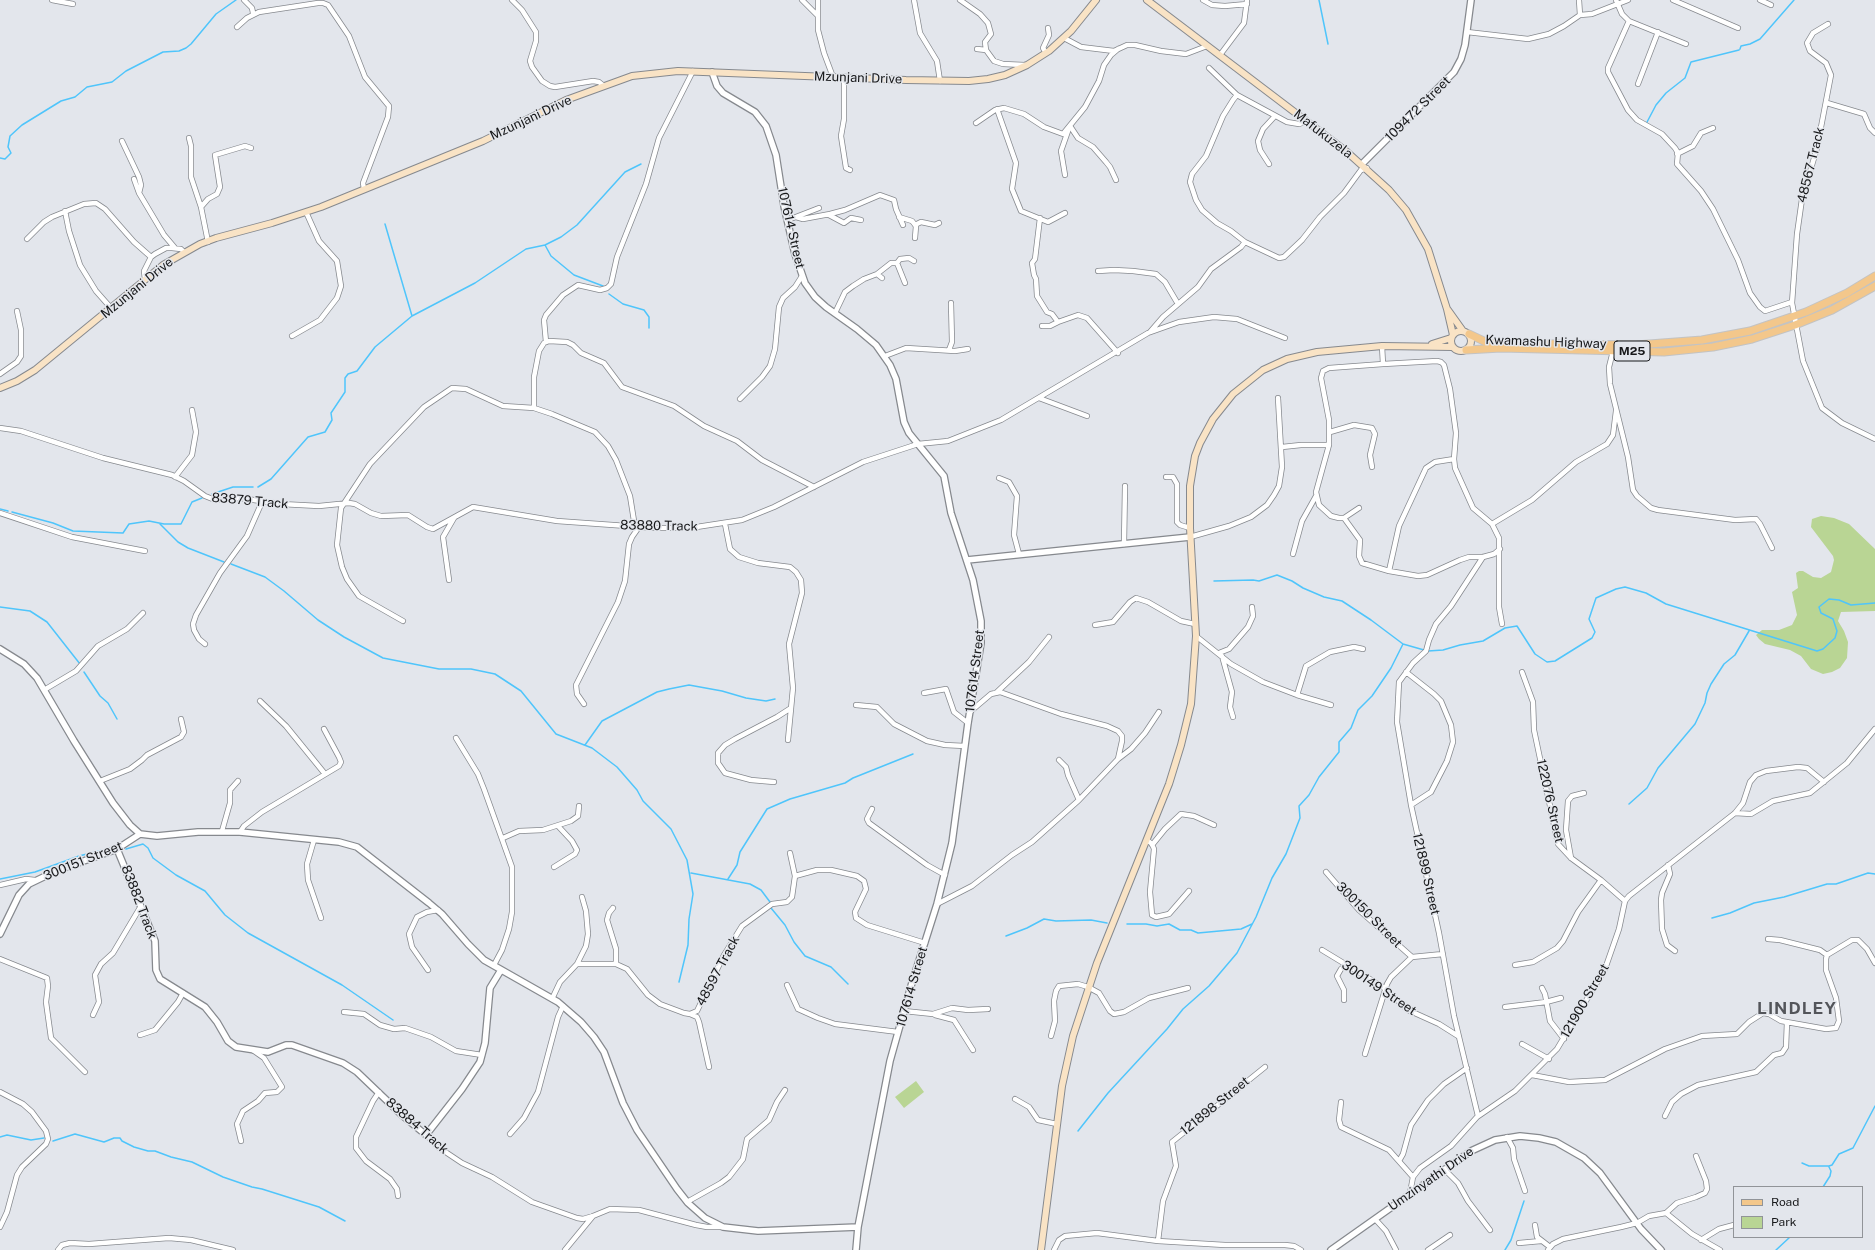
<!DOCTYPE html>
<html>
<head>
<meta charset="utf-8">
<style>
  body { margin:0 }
  #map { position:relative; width:1875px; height:1250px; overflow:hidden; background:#e3e6ec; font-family:"Public Sans",sans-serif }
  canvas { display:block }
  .legend { position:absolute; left:1733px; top:1186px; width:130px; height:52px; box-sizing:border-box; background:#e3e6ec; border:1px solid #919498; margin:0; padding:5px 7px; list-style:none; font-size:12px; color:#17181a }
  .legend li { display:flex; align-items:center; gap:8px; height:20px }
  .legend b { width:20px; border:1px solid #919498 }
</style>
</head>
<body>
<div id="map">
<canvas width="1875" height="1250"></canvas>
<ul class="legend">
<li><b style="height:5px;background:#f3c78b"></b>Road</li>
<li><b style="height:11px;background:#b9d594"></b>Park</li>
</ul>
</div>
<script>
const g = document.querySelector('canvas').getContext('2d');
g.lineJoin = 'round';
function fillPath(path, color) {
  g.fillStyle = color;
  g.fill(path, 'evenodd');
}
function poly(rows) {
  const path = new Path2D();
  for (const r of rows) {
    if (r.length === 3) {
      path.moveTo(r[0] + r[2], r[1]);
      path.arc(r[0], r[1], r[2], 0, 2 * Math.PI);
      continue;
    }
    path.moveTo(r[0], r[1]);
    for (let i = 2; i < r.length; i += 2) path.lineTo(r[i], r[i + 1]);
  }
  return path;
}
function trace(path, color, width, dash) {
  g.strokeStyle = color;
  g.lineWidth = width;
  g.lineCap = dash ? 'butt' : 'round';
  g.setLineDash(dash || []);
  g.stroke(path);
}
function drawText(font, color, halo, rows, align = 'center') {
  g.font = font + ' "Public Sans",sans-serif';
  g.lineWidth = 3;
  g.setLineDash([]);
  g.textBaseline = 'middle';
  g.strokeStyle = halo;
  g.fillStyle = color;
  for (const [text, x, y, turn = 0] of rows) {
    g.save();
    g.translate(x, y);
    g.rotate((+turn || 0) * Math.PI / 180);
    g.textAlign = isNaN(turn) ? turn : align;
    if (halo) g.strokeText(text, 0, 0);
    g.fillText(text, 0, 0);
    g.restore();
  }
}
const green = poly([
  [1821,516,1834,518,1849,524,1875,549,1875,611,1841,612,1838,621,1844,631,1848,642,1847,658,1840,668,1832,672,1823,674,1811,669,1801,656,1790,650,1765,644,1759,639,1756,635,1762,630,1779,630,1792,625,1797,615,1792,592,1798,588,1796,573,1799,571,1803,571,1813,577,1821,578,1831,572,1834,560,1833,556,1811,527,1812,519],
  [916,1081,924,1092,904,1108,895,1097]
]);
const stream = poly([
  [1319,0,1328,44],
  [1740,49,1741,46,1750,44,1760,39,1794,0],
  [1646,124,1656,105,1666,93,1685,78,1691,62,1739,50],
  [0,158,5,159,11,153,8,147,10,136,22,125,61,101,75,97,87,87,112,82,126,71,163,52,179,51,186,48,191,44,216,14,236,0],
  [385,224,412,316],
  [545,245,551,256,574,275,603,286],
  [609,294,623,304,644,310,649,317,649,328],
  [258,487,271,479,308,437,325,432,332,420,331,413,345,392,345,378,348,374,357,371,375,347,412,316,475,283,526,249,545,245,561,237,577,225,625,172,641,164],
  [212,494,233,487,253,487],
  [0,509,8,511],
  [12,512,53,523,73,531,123,533,129,524,149,521,164,524,181,524,192,502,202,498],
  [160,524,178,542,188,548,224,562],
  [231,564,265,577,284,591,318,620,344,637,383,658,439,669,471,669,495,674,521,691,556,734,592,748,617,767,637,790,643,801,671,829,687,860,693,894,689,919,688,945,679,982],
  [1214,581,1253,580,1259,581,1277,575,1292,581,1303,588,1324,597,1342,601,1371,620,1403,644,1424,650],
  [0,607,30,611,47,622,80,664],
  [1428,651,1443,650,1460,645,1483,641,1505,628,1517,626,1535,654,1547,662,1555,661,1592,638,1595,632,1589,619,1596,598,1616,589,1625,587,1646,593,1666,604,1817,651,1823,649,1835,638,1837,631,1833,619,1821,613,1819,607,1829,599,1839,600,1851,605,1875,603],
  [84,672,100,696,108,703,117,719],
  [585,745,602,721,657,692,669,689,689,685,722,691,746,698,766,701,775,699],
  [1629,804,1647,788,1658,768,1695,724,1705,703,1707,693,1711,684,1724,664,1735,655,1749,631],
  [126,849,143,844,148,848,153,858,176,875,205,891,225,915,248,933,342,985,393,1020],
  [691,873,750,884,761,890,770,902],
  [0,879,35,872,79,856,111,848],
  [728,879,737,865,740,852,767,809,790,799,845,783,853,778,913,754],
  [771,908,785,925,794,942,805,956,831,967,848,984],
  [1712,918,1730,913,1754,903,1784,897,1827,884,1836,884,1868,873,1875,874],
  [1127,924,1146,924,1157,926,1169,924,1180,930,1191,930,1198,933,1241,929,1252,924],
  [1006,936,1027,928,1044,919,1056,921,1091,920,1107,923],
  [1078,1131,1108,1093,1167,1029,1183,1009,1209,986,1237,953,1256,917,1272,878,1286,854,1300,818,1299,806,1309,795,1319,777,1339,752,1339,742,1351,728,1358,710,1372,696,1391,668,1403,644],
  [0,1137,7,1135,31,1140,44,1138],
  [53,1141,75,1134,104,1142,114,1138,120,1138,122,1141,134,1147,148,1151,155,1151,171,1157,192,1162,223,1177,252,1187,262,1189,319,1207,345,1221],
  [1802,1163,1809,1166,1829,1166,1832,1165,1839,1154,1853,1148,1875,1106],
  [1823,1187,1830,1176,1831,1171,1829,1167],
  [1505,1250,1511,1240,1524,1201],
  [1776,1250,1790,1237]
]);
const minor = poly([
  [52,0,73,4],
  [244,0,252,8,253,13],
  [512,0,522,10,536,32,536,41,530,61,532,67,542,81,550,86,555,87,593,81,599,82,604,86],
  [802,0,817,15],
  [818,0,818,30,824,53,833,77],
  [914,0,920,33,937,61,940,81],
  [960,0,980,14,988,23,991,34,985,42,986,50],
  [1203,0,1212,5,1225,6,1247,4],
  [1579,0,1580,15],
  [1616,0,1622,14,1629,21,1686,44],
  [1673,0,1738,28],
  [1760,0,1771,5],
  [1629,21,1608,68,1608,72,1628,110,1637,120,1662,134,1675,148,1678,153,1677,164,1701,191,1713,209,1738,260,1750,293,1760,307,1765,311,1792,302],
  [1828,24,1813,33,1807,43,1810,51,1826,63,1831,75,1817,148,1802,199,1797,234,1792,303,1803,361,1822,408,1842,423,1875,439],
  [237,27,247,18,259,12,318,3,323,3,328,5,349,36,365,77,389,106,388,117,363,183,364,189],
  [1467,32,1528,39,1549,34,1564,26,1580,15,1592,14,1628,0],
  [1064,38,1081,47,1114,51,1127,45,1135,45,1161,51,1186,54,1207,46],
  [977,49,986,50,994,61,1003,64,1025,65],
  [1046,53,1043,48,1049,35,1048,28],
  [1220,55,1244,23,1247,0],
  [1209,68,1237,95],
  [844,78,844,119,841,136,846,168,850,170],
  [1638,84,1658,32],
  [1827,103,1864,114,1870,128,1875,133],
  [997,109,1016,163,1012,189,1021,211,1048,222,1065,213],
  [976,123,995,110,1004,108,1024,114,1044,127,1063,134,1085,107,1099,81,1104,65,1111,55,1118,49],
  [1070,126,1078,138,1093,147,1106,162,1110,167,1116,180],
  [189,138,191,146,191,177,201,207,208,242],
  [122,141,139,177,141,185,139,193,164,235,175,248],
  [1677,154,1693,146,1701,133,1713,128],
  [1269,164,1260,150,1258,141,1263,129,1275,116],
  [1065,175,1061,151,1068,131],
  [134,179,139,193],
  [201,207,208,199,217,194,220,187,215,155,245,146,251,148],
  [65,211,69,231,80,265,96,291,111,308],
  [829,215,844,223,851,218,861,220],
  [796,217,803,219,830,214,845,210,880,195,894,200,896,209,903,225],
  [899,217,912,221,916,226,915,238],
  [1040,218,1035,259,1032,263,1034,275,1036,279,1037,296,1047,312,1052,314,1058,322],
  [788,220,819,208],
  [915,225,921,222,935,225,939,223],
  [27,239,44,222,52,217,84,204,96,203,105,209,134,242,151,257],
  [1245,242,1279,258,1284,257,1302,240,1320,217,1344,193,1361,170,1367,168],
  [897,263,900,259,909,258,914,261],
  [1098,271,1114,270,1133,271,1156,274,1165,282,1178,304],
  [877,274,891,263,897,263,905,283],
  [145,280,144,271,151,257,155,254,166,248,172,248,181,249,184,252],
  [835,313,845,292,853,286,864,279,877,274,882,278],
  [1042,326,1050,326,1058,322,1078,315,1087,318,1118,353],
  [1150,332,1163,317,1198,287,1211,269,1241,247,1245,242,1231,231,1217,223,1202,210,1196,200,1190,182,1192,174,1206,156,1223,116,1233,100,1237,95,1287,122,1299,124,1308,121],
  [292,336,320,320,337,298,341,286,337,261,319,241,306,212],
  [546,342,544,320,546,315,563,295,578,285,600,290,607,288,611,284,617,257,646,184,659,138,693,71],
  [949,350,952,342,951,303],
  [1613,351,1609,367,1610,384,1628,457,1633,490,1637,496,1651,508,1658,510,1735,520,1756,519,1760,524,1772,548],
  [885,356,906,348,955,351,968,349],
  [1383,364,1437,361,1441,362,1444,365,1450,389,1456,433,1454,459,1455,468,1473,508,1492,524,1499,538,1499,607,1502,624],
  [0,374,17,362,21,356,21,330,17,311],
  [1039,398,1087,416],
  [740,399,762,377,770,366,775,349,779,307,783,298,795,287,802,276],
  [534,408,534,377,539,351,544,343,549,341,567,342,573,345,581,353,604,363,622,387,674,406,704,426,737,441,762,460,814,487],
  [0,428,21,431,103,458,172,475,184,481,205,496,215,500,240,498,281,504,319,506,349,503,355,504,371,513,381,516,408,515,427,527,433,529,473,507,557,521,655,528,690,528,742,520,774,507,863,462,918,444,948,441,1001,420,1148,333,1179,322,1214,317,1237,319,1285,338],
  [1330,432,1354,425,1372,428,1375,434,1370,455,1372,467],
  [1329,445,1316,492,1319,505,1331,516,1339,518,1344,518,1359,508],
  [1282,447,1301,445,1329,445,1329,420,1321,378,1323,371,1329,368,1383,364,1382,346],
  [175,477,192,455,193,449,196,432,192,410],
  [1166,477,1173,477,1177,484,1177,522,1180,525,1190,528],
  [999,478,1009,482,1017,496,1014,535,1019,554],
  [0,513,72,537,145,551],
  [1344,518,1360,540,1359,556,1362,563,1389,571,1418,576,1427,575,1460,560,1469,557,1483,557,1494,554,1500,549],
  [725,524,730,549,739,557,758,563,790,567,796,572,801,580,802,593,789,644,793,688,788,740],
  [1492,524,1532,500,1576,462,1607,444,1613,435,1616,411],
  [1190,537,1229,526,1251,517,1267,505,1274,495,1279,486,1282,467,1278,398],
  [1124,544,1125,486],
  [1293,554,1302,521,1316,496],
  [1389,571,1399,526,1426,468,1435,462,1454,459],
  [449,580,443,537,454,518],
  [403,621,359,596,347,579,342,567,337,545,341,508,370,464,424,407,452,388,466,389,503,406,534,408,552,414,595,432,608,446,616,460,630,496,635,527],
  [1095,625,1113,622,1130,602,1136,598,1148,602,1181,621,1195,624],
  [1196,636,1231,664,1263,682,1297,695,1331,705],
  [205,644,199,639,194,630,193,624,196,615,220,573,247,536,262,502],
  [1219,653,1229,649,1248,627,1253,616,1252,607],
  [1222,656,1232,692,1230,707,1233,717],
  [1406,672,1434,694,1441,701,1451,725,1453,742,1447,761,1431,792,1411,805],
  [1522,672,1533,702,1534,730,1558,844,1571,858,1601,880,1625,901],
  [44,690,76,671,98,646,127,629,143,613],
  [997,692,1029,662,1049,637],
  [924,693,946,689,954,712,968,723],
  [1297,695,1306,666,1330,652,1354,647,1363,649],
  [260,701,286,726,325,774],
  [584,704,577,694,576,685,618,602,625,581,629,544,632,537,639,527],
  [856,705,877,707,894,724,927,741,945,745,965,746],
  [971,711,991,694,1000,692,1061,714,1107,726,1118,731,1122,736,1122,741,1118,759,1079,800],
  [456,738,478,774,484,789,512,867,512,912,509,929,502,950,494,965],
  [1118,759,1131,749,1145,733,1159,712],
  [100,781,130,769,142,760,147,755,181,737,184,732,181,719],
  [774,782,751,780,725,773,718,763,718,753,725,745,735,739,777,717,791,708],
  [872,809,867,819,869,823,927,865,945,875],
  [1735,813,1751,814,1773,801,1810,793,1847,763,1875,729],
  [222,831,230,803,230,790,238,781],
  [240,832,244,826,262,812,339,766,341,762,339,757,324,729],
  [503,838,519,831,543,830,571,821,578,816,579,806],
  [314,840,307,864,308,880,321,918],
  [1147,840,1152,844,1154,849,1150,892,1152,915,1156,917,1169,914,1189,891],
  [1152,845,1165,829,1181,814,1194,816,1214,825],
  [1571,858,1566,830,1568,801,1572,796,1584,793],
  [1668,865,1670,874,1662,893,1661,900,1662,929,1667,945,1675,951],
  [554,867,575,854,577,850,572,841,558,826],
  [1326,872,1359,910,1412,957],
  [795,876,817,870,831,870,857,876,864,881,866,889,855,912,856,918,867,925,925,943],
  [0,885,26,879,35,880],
  [937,904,972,886,1012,855,1032,842,1079,800,1068,775,1066,767,1059,760],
  [613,908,609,913,607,920,616,949,616,964],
  [1322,950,1383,987,1408,1010,1439,1024,1458,1036],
  [1827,955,1852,940,1858,940,1867,949,1875,963],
  [0,959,47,978,48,986,46,1002,51,1038,85,1072],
  [577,964,586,946,588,934,586,911,582,897],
  [1515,965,1533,962,1557,948,1563,941,1578,912,1601,880],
  [428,970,412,947,409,934,417,917,427,912,438,910],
  [787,985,798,1009,818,1018,835,1024,898,1032],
  [1542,988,1545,994,1550,1021,1564,1039],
  [552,999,560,982,577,964,616,964,627,969,648,995,660,1004,684,1013,690,1014,697,1011,724,955,742,926,772,904,787,902,792,897,795,876,790,853],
  [1344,1000,1344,990,1337,976,1341,969,1346,965],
  [1505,1007,1546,1002,1561,998],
  [904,1011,933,1014,952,1008,968,1010,988,1009],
  [344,1012,364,1014,380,1025,394,1029,405,1028,431,1037,456,1051,482,1055],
  [690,1014,697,1017,699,1022,709,1067],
  [93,1015,99,1002,95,975,101,964,113,953,141,906],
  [935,1015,954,1020,973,1050],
  [140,1035,155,1030,178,1002,183,993],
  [1051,1036,1055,1021,1054,1001,1056,991,1059,986,1078,984,1088,987,1099,993,1110,1011,1114,1014,1124,1012,1149,998,1188,988],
  [1522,1044,1549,1059],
  [1365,1054,1387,984,1391,977,1412,957,1443,954],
  [1532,1075,1569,1082,1605,1080,1665,1049,1702,1036,1737,1034,1749,1022,1763,1013,1769,1014,1781,1021,1826,1029,1836,1028,1839,1021,1836,998,1826,970,1826,959,1827,955,1820,950,1780,940,1768,939],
  [0,1092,23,1104,32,1112,46,1131,48,1139,46,1144,22,1167,17,1175,7,1212,0,1227],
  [379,1092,373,1101,356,1137,356,1148,366,1161,390,1179,397,1189,398,1196],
  [1015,1099,1029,1107,1038,1120,1057,1124],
  [1341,1102,1339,1120,1341,1127,1389,1150,1413,1177],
  [1478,1116,1454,1016,1439,933,1411,805,1397,722,1399,682,1413,663,1426,651,1429,640,1436,624,1451,606,1483,557],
  [1665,1116,1672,1102,1681,1094,1698,1085,1756,1072,1774,1055,1782,1053,1786,1047,1787,1022],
  [510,1134,524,1118,538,1092,558,1017,563,1006],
  [426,1135,438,1147,462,1163,492,1177,532,1202,577,1218,583,1219,593,1216],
  [1507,1137,1513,1148,1514,1159,1525,1191],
  [241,1141,237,1124,243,1111,258,1101,265,1093,277,1092,282,1087,264,1058,254,1051],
  [1399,1161,1403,1154,1411,1125,1428,1100,1444,1084,1467,1068],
  [1444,1169,1458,1183,1468,1201,1490,1230],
  [1410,1193,1413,1177,1420,1168,1451,1146,1477,1117,1515,1091,1557,1049,1605,969,1619,929,1625,901,1629,896,1735,813,1743,803,1750,782,1756,775,1766,771,1798,767,1807,768,1824,782],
  [687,1202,721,1183,729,1177,743,1159,747,1139,769,1120,777,1102,785,1090],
  [1666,1213,1692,1234,1720,1250],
  [1375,1219,1386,1231,1396,1250],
  [1535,1225,1537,1237,1550,1247],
  [1701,1240,1719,1229,1734,1225],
  [1158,1241,1163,1201,1176,1166,1172,1142,1265,1067],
  [1519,1243,1541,1241],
  [58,1250,62,1245,70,1243,89,1244,169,1238,191,1240,233,1250],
  [565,1250,593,1216,610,1209,639,1210,696,1225,707,1227,722,1227],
  [1054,1250,1059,1240,1065,1236,1097,1233,1158,1241,1225,1245,1285,1245,1294,1246,1301,1250],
  [1428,1250,1450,1235],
  [1548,1250,1553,1244,1563,1239,1621,1227,1637,1223,1649,1216,1666,1213,1677,1203,1696,1197,1705,1193,1707,1189,1706,1181,1696,1156]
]);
const tertiary = poly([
  [712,72,717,86,723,93,755,112,766,126,776,155,784,206,795,254,805,283,815,297,826,307,857,329,876,345,890,365,896,379,904,422,909,433,944,476,951,513,973,580,981,621,981,643,968,723,952,843,937,904,911,986,890,1061,858,1227,856,1250],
  [1362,164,1454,72,1461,59,1465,45,1471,0],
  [967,560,1190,537],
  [0,649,24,664,37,678,74,741,113,803,130,825,140,834,157,836,198,832,240,832,339,842,357,847,429,903,442,914,468,944,484,960,558,1002,581,1022,594,1037,604,1052,623,1103,637,1130,677,1189,688,1203,705,1218,723,1227,758,1231,858,1227],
  [117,849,155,941,156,970,160,979,205,1007,217,1022,228,1041,236,1047,268,1052,286,1045,292,1045,343,1063,357,1072,403,1116,426,1135,462,1089,480,1062,485,1043,490,988,501,970],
  [0,934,19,895,29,884,56,871,117,849,140,834],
  [1331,1250,1471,1151,1495,1140,1520,1136,1539,1138,1556,1142,1584,1158,1600,1173,1641,1229,1661,1250]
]);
const secondary = poly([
  [1147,0,1347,152,1389,190,1406,210,1428,249,1447,309,1453,335],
  [1448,310,1463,331],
  [1461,341,10],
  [1432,344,1451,338],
  [0,388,17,381,35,370,163,265,200,244,216,238,272,223,321,207,483,141,566,100,632,76,678,71,906,80,969,81,988,79,1005,75,1027,65,1049,51,1071,31,1096,0],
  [1041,1250,1062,1086,1073,1036,1097,963,1169,784,1181,745,1191,704,1196,636,1190,528,1190,486,1195,456,1200,443,1213,419,1233,394,1263,370,1287,359,1317,352,1382,346,1453,347]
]);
const primary = poly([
  [1469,334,1488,343,1636,345,1702,340,1750,331,1806,312,1847,293,1875,276],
  [1466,350,1501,348,1664,352,1713,347,1752,339,1795,325,1832,310,1875,286]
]);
const shields = [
  [1632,351,36]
];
const shieldNames = [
  ["M25",1632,351]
];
const streetNames = [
  ["Mzunjani Drive",858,78,2],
  ["109472 Street",1418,109,-45],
  ["Mzunjani Drive",531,118,-25],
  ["Mafukuzela",1323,134,38],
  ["48567 Track",1811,165,-76],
  ["107614 Street",791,228,77],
  ["Mzunjani Drive",137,288,-39],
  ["Kwamashu Highway",1546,342,2],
  ["83879 Track",250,501,5],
  ["83880 Track",659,526,1],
  ["107614 Street",975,671,-83],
  ["122076 Street",1550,801,77],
  ["300151 Street",83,861,-22],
  ["121899 Street",1426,874,77],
  ["83882 Track",139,902,69],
  ["300150 Street",1369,915,45],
  ["48597 Track",718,971,-62],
  ["107614 Street",912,987,-74],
  ["300149 Street",1379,988,34],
  ["121900 Street",1585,1001,-60],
  ["121898 Street",1215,1106,-39],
  ["83884 Track",417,1126,41],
  ["Umzinyathi Drive",1431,1179,-35]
];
const districtNames = [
  ["LINDLEY",1797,1009]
];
fillPath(green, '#b9d594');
trace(stream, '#4fc5fb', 1.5);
trace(minor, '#86898e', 6);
trace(tertiary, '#86898e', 8);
trace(secondary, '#86898e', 8);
trace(primary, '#c3c3c3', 9);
trace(minor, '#fff', 4.5);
trace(tertiary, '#fff', 5.5);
trace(secondary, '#f9e3c5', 6);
trace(primary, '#f3c78b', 7);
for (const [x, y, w] of shields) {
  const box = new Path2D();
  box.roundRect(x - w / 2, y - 10, w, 20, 3);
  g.fillStyle = '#e3e6ec';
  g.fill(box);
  trace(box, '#17181a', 1);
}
drawText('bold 12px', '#17181a', null, shieldNames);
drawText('13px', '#17181a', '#e3e6ec', streetNames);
g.letterSpacing = '1px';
drawText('bold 17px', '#53555a', '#e3e6ec', districtNames);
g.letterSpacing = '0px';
</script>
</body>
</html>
